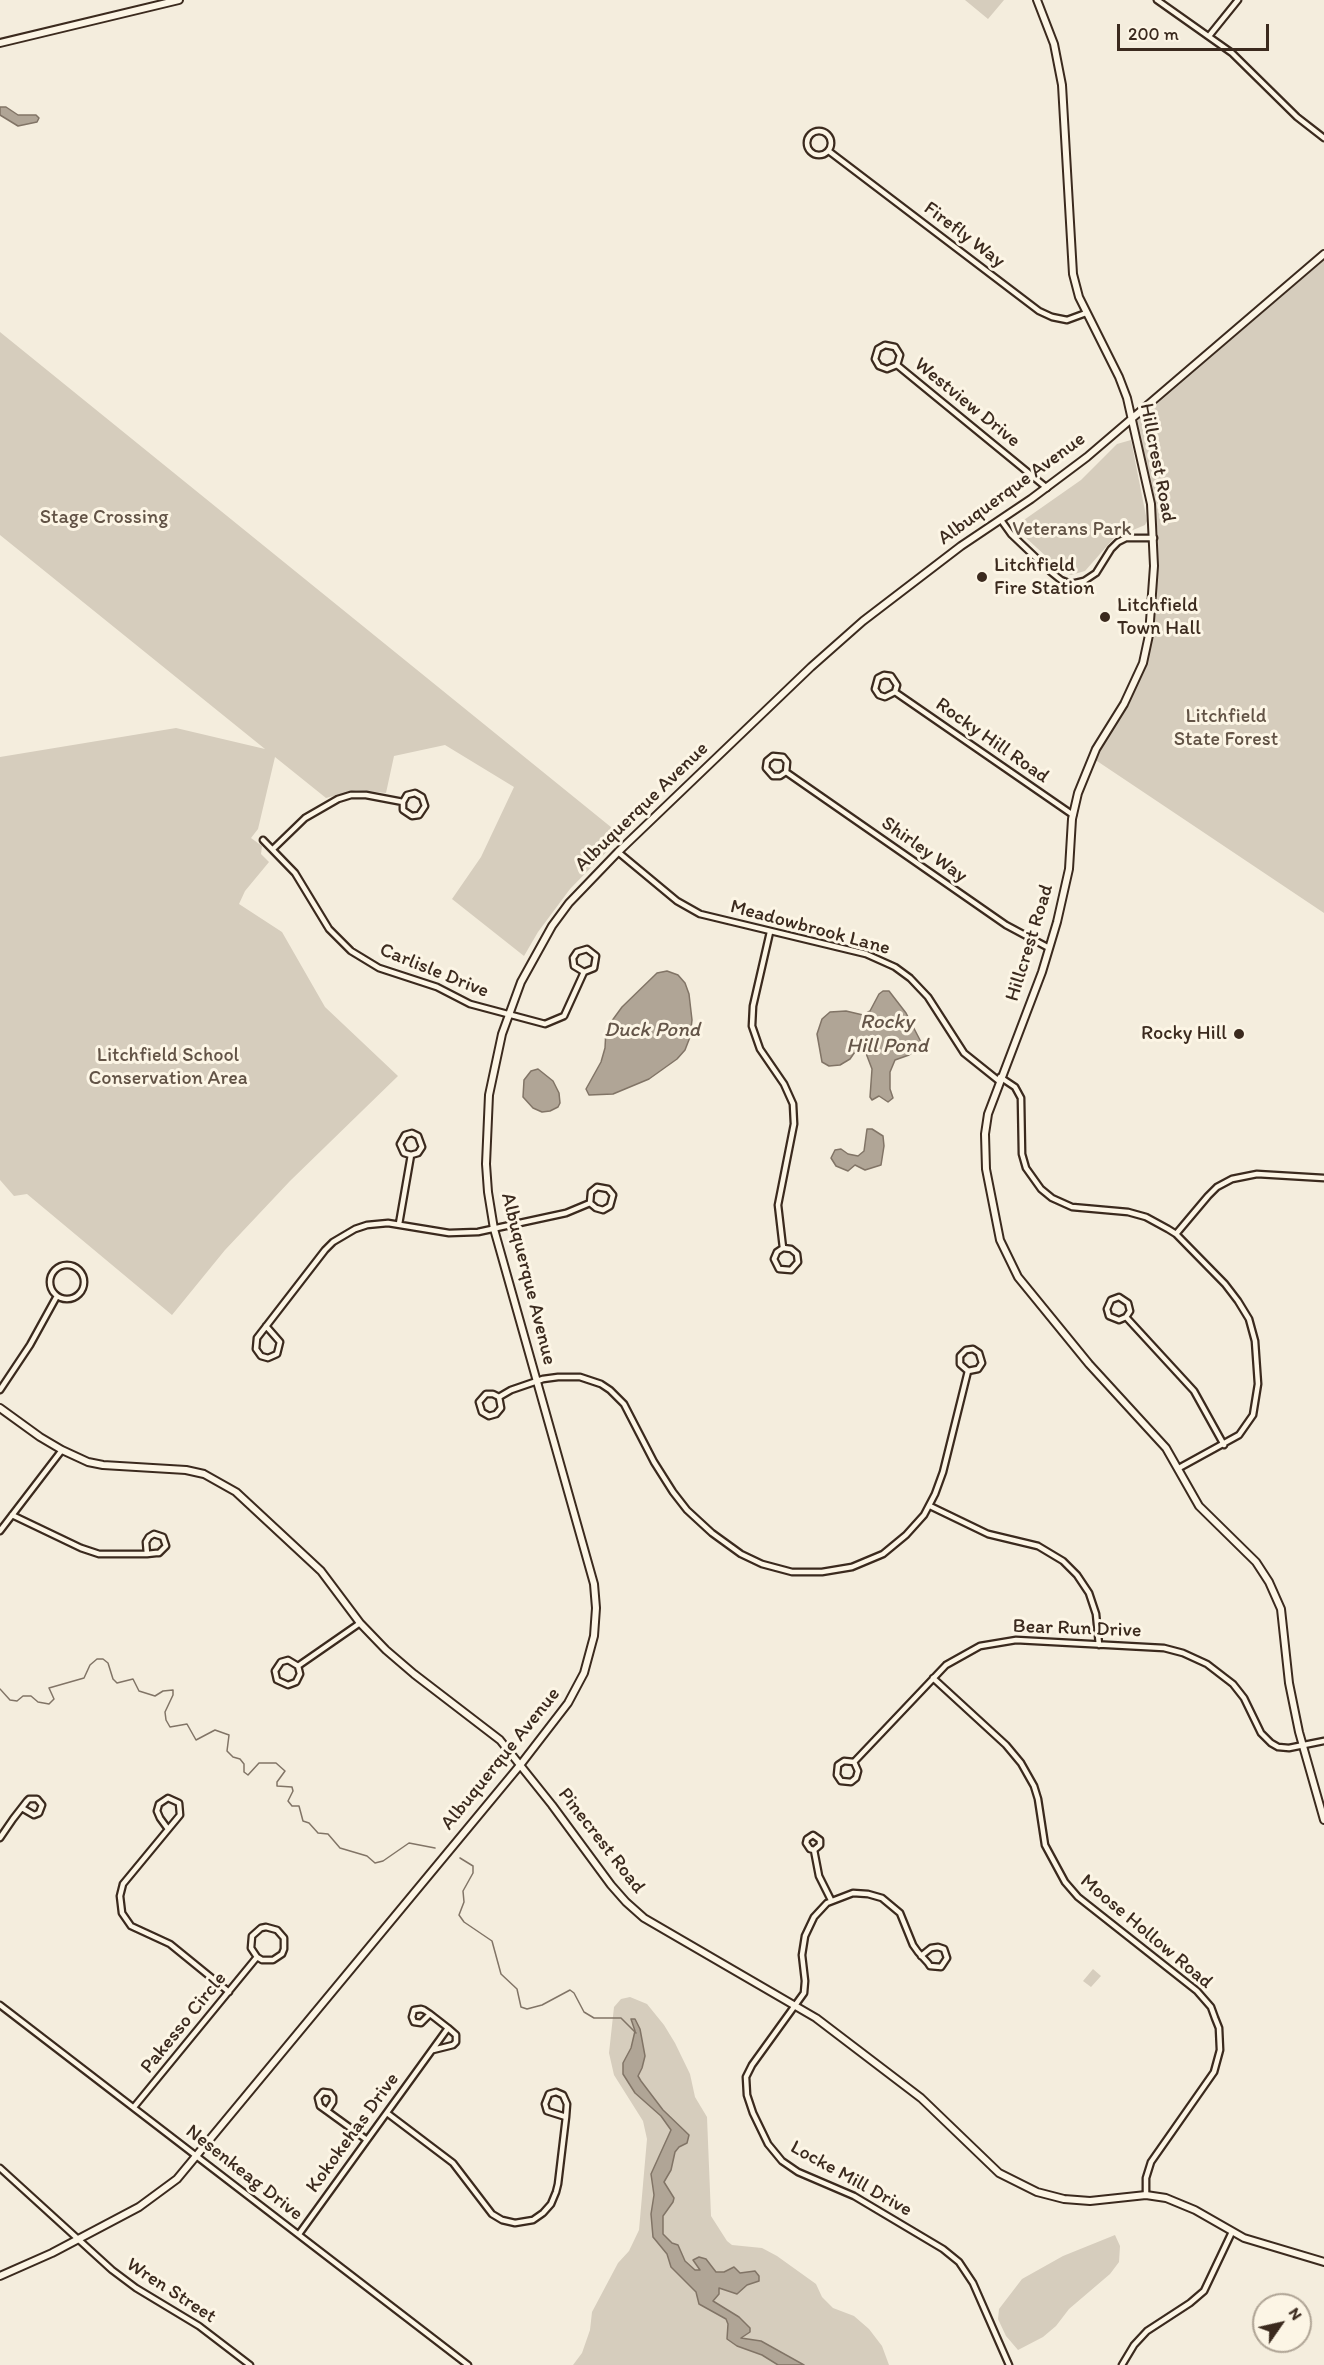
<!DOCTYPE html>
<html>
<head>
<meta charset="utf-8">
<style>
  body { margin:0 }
  #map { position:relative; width:1324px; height:2365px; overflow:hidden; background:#f4eddd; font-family:Itim,sans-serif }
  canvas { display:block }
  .north { position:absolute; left:1252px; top:2293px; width:60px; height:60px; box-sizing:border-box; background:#fcf5e5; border:2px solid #afa495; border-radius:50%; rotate:56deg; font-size:16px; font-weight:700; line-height:24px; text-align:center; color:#3b2a1e }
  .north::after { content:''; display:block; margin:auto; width:21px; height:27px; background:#3b2a1e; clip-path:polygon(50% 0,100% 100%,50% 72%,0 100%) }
  .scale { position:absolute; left:1117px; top:24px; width:152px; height:27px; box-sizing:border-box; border:3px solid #3b2a1e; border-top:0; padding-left:8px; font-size:18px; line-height:21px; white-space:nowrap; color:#3b2a1e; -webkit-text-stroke:4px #fcf5e5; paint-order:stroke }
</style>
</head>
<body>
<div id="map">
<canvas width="1324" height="2365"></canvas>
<div class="north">N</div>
<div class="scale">200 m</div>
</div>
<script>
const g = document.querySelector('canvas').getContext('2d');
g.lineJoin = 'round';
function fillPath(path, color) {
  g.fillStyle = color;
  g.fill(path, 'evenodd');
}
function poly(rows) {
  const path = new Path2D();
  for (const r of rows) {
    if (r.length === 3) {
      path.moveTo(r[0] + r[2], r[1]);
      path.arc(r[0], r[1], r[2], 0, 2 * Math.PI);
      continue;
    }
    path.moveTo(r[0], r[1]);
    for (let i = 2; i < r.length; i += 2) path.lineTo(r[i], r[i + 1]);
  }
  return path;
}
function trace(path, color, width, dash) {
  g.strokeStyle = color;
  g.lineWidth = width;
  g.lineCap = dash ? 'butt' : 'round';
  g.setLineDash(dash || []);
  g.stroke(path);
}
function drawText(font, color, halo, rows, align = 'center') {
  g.font = font + ' Itim,sans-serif';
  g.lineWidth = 6;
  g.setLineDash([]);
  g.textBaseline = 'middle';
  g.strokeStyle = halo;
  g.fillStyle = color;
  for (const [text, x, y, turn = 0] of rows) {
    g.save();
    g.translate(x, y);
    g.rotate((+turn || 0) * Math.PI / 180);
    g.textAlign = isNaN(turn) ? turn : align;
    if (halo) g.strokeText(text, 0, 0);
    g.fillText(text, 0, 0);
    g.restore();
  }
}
const green = poly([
  [965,0,1004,0,988,19],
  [1324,260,1324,913,1094,759,1134,692,1141,676,1145,663,1153,600,1158,538,1155,503,1136,422],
  [0,332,622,836,570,889,538,932,524,956,452,899,481,857,514,787,445,745,394,756,386,793,356,790,326,798,275,757,258,829,251,838,262,846,261,854,269,862,245,891,239,904,282,932,325,1007,398,1076,290,1181,225,1250,172,1315,27,1194,14,1196,0,1180,0,757,176,728,265,749,0,535],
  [1131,440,1147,521,1145,525,1114,538,1085,571,1071,575,1063,572,1024,536,1019,529,1021,522,1081,480,1117,444],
  [1093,1969,1101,1976,1091,1987,1083,1981],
  [630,1997,647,2004,664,2025,675,2043,690,2074,695,2097,707,2117,711,2216,727,2241,732,2245,762,2248,777,2256,816,2284,822,2297,833,2308,854,2316,869,2329,882,2346,889,2365,573,2365,582,2353,590,2330,592,2312,618,2263,629,2251,639,2230,647,2139,643,2121,614,2075,609,2053,614,2007,621,1999],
  [1115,2235,1120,2246,1119,2262,1110,2274,1069,2309,1056,2326,1043,2337,1018,2350,1006,2336,998,2319,999,2309,1022,2279,1063,2256]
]);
const water = poly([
  [0,107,6,107,18,115,36,115,39,118,37,122,18,126,0,115,0,107],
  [667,971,678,975,685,983,689,994,692,1020,690,1037,685,1050,677,1059,649,1079,613,1094,589,1095,586,1089,601,1062,605,1048,606,1029,622,1007,657,973,667,971],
  [883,991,889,991,906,1013,921,1042,919,1048,909,1055,895,1060,890,1072,890,1089,893,1098,888,1102,879,1096,872,1100,870,1097,872,1069,864,1048,859,1046,850,1059,840,1065,829,1066,822,1062,817,1034,822,1019,830,1012,846,1011,863,1015,870,1011,879,994,883,991],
  [538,1069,553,1081,559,1093,560,1103,558,1107,550,1111,542,1112,533,1108,523,1097,524,1080,531,1071,538,1069],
  [872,1129,883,1136,884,1146,881,1165,865,1170,855,1165,848,1171,836,1166,831,1158,835,1150,841,1149,848,1154,858,1156,864,1151,867,1129,872,1129],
  [631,2019,635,2019,640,2029,645,2056,642,2068,638,2076,641,2081,663,2110,689,2135,687,2143,679,2147,675,2152,671,2170,664,2182,674,2198,673,2202,663,2216,663,2234,672,2243,678,2245,685,2261,695,2270,700,2270,693,2260,699,2257,706,2259,716,2272,724,2272,734,2267,740,2273,755,2271,759,2276,759,2281,747,2285,737,2294,719,2288,719,2294,713,2301,739,2317,750,2328,750,2332,741,2338,761,2341,804,2365,778,2365,762,2355,737,2346,727,2339,728,2324,726,2319,699,2304,696,2292,671,2267,667,2254,653,2237,651,2214,654,2195,651,2174,671,2130,661,2116,635,2093,623,2074,623,2063,631,2048,635,2031,631,2019]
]);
const stream = poly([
  [0,1689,10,1700,17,1701,23,1696,31,1696,38,1702,49,1704,54,1699,49,1688,84,1678,90,1665,97,1659,103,1659,108,1663,113,1679,117,1683,133,1679,139,1691,155,1696,163,1691,173,1690,173,1695,165,1712,166,1720,170,1727,187,1724,196,1740,215,1730,229,1735,227,1751,233,1757,240,1759,244,1764,244,1772,248,1775,259,1763,276,1763,285,1771,277,1782,277,1786,292,1787,293,1791,288,1801,292,1806,299,1806,303,1821,309,1823,318,1833,328,1834,340,1848,367,1856,375,1863,383,1861,409,1843,435,1848],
  [460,1858,473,1866,473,1873,463,1891,464,1902,459,1915,464,1922,492,1941,501,1974,517,1989,521,2007,527,2009,542,2005,570,1990,574,1993,584,2012,594,2018,621,2018,636,2033]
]);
const street = poly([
  [1157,0,1232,53,1297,117,1324,138],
  [1209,36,1238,0],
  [819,143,12],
  [830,152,1039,311,1052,317,1067,320,1086,313],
  [897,365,887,369,879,366,875,359,878,349,885,345,895,347,900,355,897,365,1047,488],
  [1001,520,1011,534,1051,572,1061,580,1071,584,1084,581,1096,573,1111,549,1118,542,1126,538,1154,538],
  [895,692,885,697,879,695,875,689,878,678,884,675,891,676,897,685,895,692,1073,815],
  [786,772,780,776,773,776,766,768,767,761,773,756,783,757,787,762,786,772,1006,925,1049,948],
  [263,840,295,873,329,929,351,951,379,968,437,987,470,1004,545,1024,564,1016,584,972,594,968,596,956,587,949,577,952,573,958,574,966,584,972],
  [273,849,305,818,338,799,351,795,366,795,403,802,403,810,412,816,419,815,425,806,422,797,415,793,407,795,403,802],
  [618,852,677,901,700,914,866,954,895,967,910,978,928,997,964,1053,999,1081],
  [770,932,753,1006,752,1026,760,1049,784,1084,793,1104,794,1124,778,1205,783,1248,777,1252,774,1259,779,1269,791,1270,798,1262,797,1254,791,1249,783,1248],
  [1000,1077,1015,1087,1021,1098,1022,1154,1026,1168,1041,1189,1052,1198,1072,1207,1128,1212,1146,1217,1168,1229,1176,1234,1225,1284,1238,1301,1249,1319,1255,1341,1258,1384,1253,1415,1239,1435,1179,1468],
  [399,1224,411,1155,418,1153,422,1147,418,1136,412,1133,405,1135,400,1144,404,1153,411,1155],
  [1176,1234,1208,1196,1217,1187,1232,1179,1257,1174,1324,1178],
  [67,1282,17],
  [1126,1317,1119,1320,1109,1316,1107,1309,1111,1300,1119,1297,1128,1303,1130,1311,1126,1317,1194,1391,1224,1445],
  [266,1326,280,1342,277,1354,268,1358,261,1356,256,1349,257,1338,325,1250,333,1242,355,1229,367,1225,388,1223,449,1233,478,1232,566,1213,590,1203,596,1208,603,1210,610,1206,613,1195,608,1189,597,1187,591,1192,590,1203],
  [0,1390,30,1345,57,1296],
  [499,1397,501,1408,496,1414,489,1416,482,1412,479,1402,486,1394,493,1394,499,1397,511,1390,543,1379,558,1377,580,1377,601,1384,610,1390,624,1404,654,1462,673,1492,687,1510,712,1533,741,1554,762,1564,792,1572,822,1572,852,1567,883,1554,906,1535,924,1515,935,1494,943,1472,968,1371,978,1369,982,1363,979,1353,973,1349,966,1350,960,1356,960,1364,968,1371],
  [930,1506,988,1534,1038,1546,1063,1561,1077,1575,1089,1593,1096,1614,1099,1645],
  [12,1515,81,1548,99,1554,147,1554,156,1553,159,1553,166,1546,163,1537,154,1534,149,1537,146,1542,147,1554],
  [0,1531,62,1450],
  [298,1666,300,1674,296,1682,288,1685,277,1680,275,1671,281,1662,288,1660,298,1666,360,1623],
  [933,1678,1006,1745,1021,1763,1034,1786,1038,1799,1045,1845,1065,1882,1078,1897,1197,1991,1211,2007,1215,2018,1219,2028,1220,2050,1214,2072,1151,2162,1146,2178,1146,2195],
  [854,1762,858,1771,856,1778,851,1782,841,1781,837,1775,838,1765,844,1761,854,1762,946,1665,980,1646,1016,1640,1164,1648,1183,1653,1207,1664,1233,1684,1244,1698,1261,1733,1271,1743,1278,1747,1289,1748,1324,1741],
  [168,1829,160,1818,157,1811,159,1804,168,1798,179,1803,180,1815,123,1884,120,1896,122,1913,131,1926,170,1944,229,1992],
  [0,1838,13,1819,27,1801,29,1799,37,1799,42,1805,39,1813,34,1815,22,1808],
  [814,1850,810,1849,806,1843,807,1839,813,1835,820,1840,820,1845,814,1850,819,1876,831,1900],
  [921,1956,931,1948,938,1947,944,1949,947,1958,941,1967,930,1966,928,1963,918,1952,913,1945,900,1913,882,1898,868,1894,853,1893,827,1903,814,1917,805,1936,802,1955,805,1981,804,1993,752,2065,746,2077,747,2095,753,2113,768,2144,782,2161,798,2172,854,2196,943,2249,959,2262,973,2283,1009,2365],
  [0,2005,468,2365],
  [433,2050,453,2045,456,2042,456,2035,448,2028],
  [134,2107,257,1957,262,1960,273,1960,282,1954,284,1949,284,1938,277,1930,266,1927,261,1928,252,1936,251,1948,257,1957],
  [327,2111,333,2102,333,2097,330,2093,323,2092,318,2098,320,2106,327,2111,367,2140],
  [387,2113,453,2163,492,2214,502,2220,515,2223,533,2220,543,2213,551,2204,556,2192,558,2184,566,2117,567,2104,563,2095,556,2092,549,2094,545,2104,547,2111,566,2117],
  [0,2168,112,2270,136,2288,199,2326,250,2365],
  [299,2234,448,2028,430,2014,424,2010,421,2009,414,2010,412,2017,414,2022,421,2023,430,2014],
  [1122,2365,1134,2345,1147,2331,1190,2303,1204,2291,1232,2232]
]);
const secondary = poly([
  [1037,0,1054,44,1062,85,1073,274,1079,297,1119,377,1127,398,1151,504,1154,566,1149,635,1143,663,1124,704,1096,749,1078,793,1072,819,1069,869,1057,922,1042,972,988,1114,985,1134,986,1169,1000,1240,1018,1277,1089,1364,1166,1448,1199,1506,1256,1562,1269,1582,1281,1609,1289,1683,1299,1732,1324,1820],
  [0,43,179,0],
  [0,1408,40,1437,62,1450,88,1462,103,1465,186,1470,204,1474,236,1492,321,1571,360,1623,386,1650,414,1674,500,1740,552,1805,611,1885,626,1902,644,1918,816,2018,921,2098,999,2173,1037,2192,1064,2199,1090,2201,1146,2195,1166,2198,1195,2210,1244,2238,1324,2262],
  [0,2276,52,2253,139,2207,177,2179,521,1764,568,1703,584,1673,594,1636,596,1608,594,1584,494,1229,488,1192,486,1164,489,1095,502,1034,521,982,552,926,569,903,618,852,811,667,863,621,961,546,1031,499,1087,457,1324,254]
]);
const markers = [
  [982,577,6,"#3b2a1e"],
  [1105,617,6,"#3b2a1e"],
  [1239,1034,6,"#3b2a1e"]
];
const streetNames = [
  ["Firefly Way",964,235,37],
  ["Westview Drive",967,403,39],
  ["Hillcrest Road",1157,463,79],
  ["Albuquerque Avenue",1012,489,-36],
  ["Rocky Hill Road",992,741,35],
  ["Albuquerque Avenue",642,807,-44],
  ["Shirley Way",924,850,35],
  ["Meadowbrook Lane",810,928,15],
  ["Hillcrest Road",1030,943,-73],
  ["Carlisle Drive",434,971,22],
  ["Albuquerque Avenue",528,1279,76],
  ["Bear Run Drive",1077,1629,2],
  ["Albuquerque Avenue",501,1759,-51],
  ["Pinecrest Road",601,1841,52],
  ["Moose Hollow Road",1146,1932,40],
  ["Pakesso Circle",184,2023,-51],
  ["Kokokehas Drive",353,2133,-54],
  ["Nesenkeag Drive",244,2173,38],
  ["Locke Mill Drive",851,2179,29],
  ["Wren Street",171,2291,33]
];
const parkNames = [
  ["Stage Crossing",104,518],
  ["Veterans Park",1072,530],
  ["Litchfield",1226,717],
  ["State Forest",1226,740],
  ["Litchfield School",168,1056],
  ["Conservation Area",168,1079]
];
const poiNames = [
  ["Litchfield",994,566],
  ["Fire Station",994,589],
  ["Litchfield",1117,606],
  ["Town Hall",1117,629],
  ["Rocky Hill",1227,1034,"right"]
];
const waterNames = [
  ["Rocky",887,1023],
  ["Hill Pond",887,1047],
  ["Duck Pond",652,1031]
];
fillPath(green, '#d6cdbd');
fillPath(water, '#b0a596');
trace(water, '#817466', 1.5);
trace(stream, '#817466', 1.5);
trace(street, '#3b2a1e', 9);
trace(secondary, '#3b2a1e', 10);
trace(street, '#fcf5e5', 4.5);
trace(secondary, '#fcf5e5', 6);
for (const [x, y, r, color] of markers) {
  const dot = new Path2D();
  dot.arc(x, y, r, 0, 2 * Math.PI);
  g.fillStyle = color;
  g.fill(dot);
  trace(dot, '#fcf5e5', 2);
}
drawText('20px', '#3b2a1e', '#fcf5e5', streetNames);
drawText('20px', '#625346', '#fcf5e5', parkNames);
drawText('20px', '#3b2a1e', '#fcf5e5', poiNames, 'left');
drawText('italic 21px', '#645548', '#fcf5e5', waterNames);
</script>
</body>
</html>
